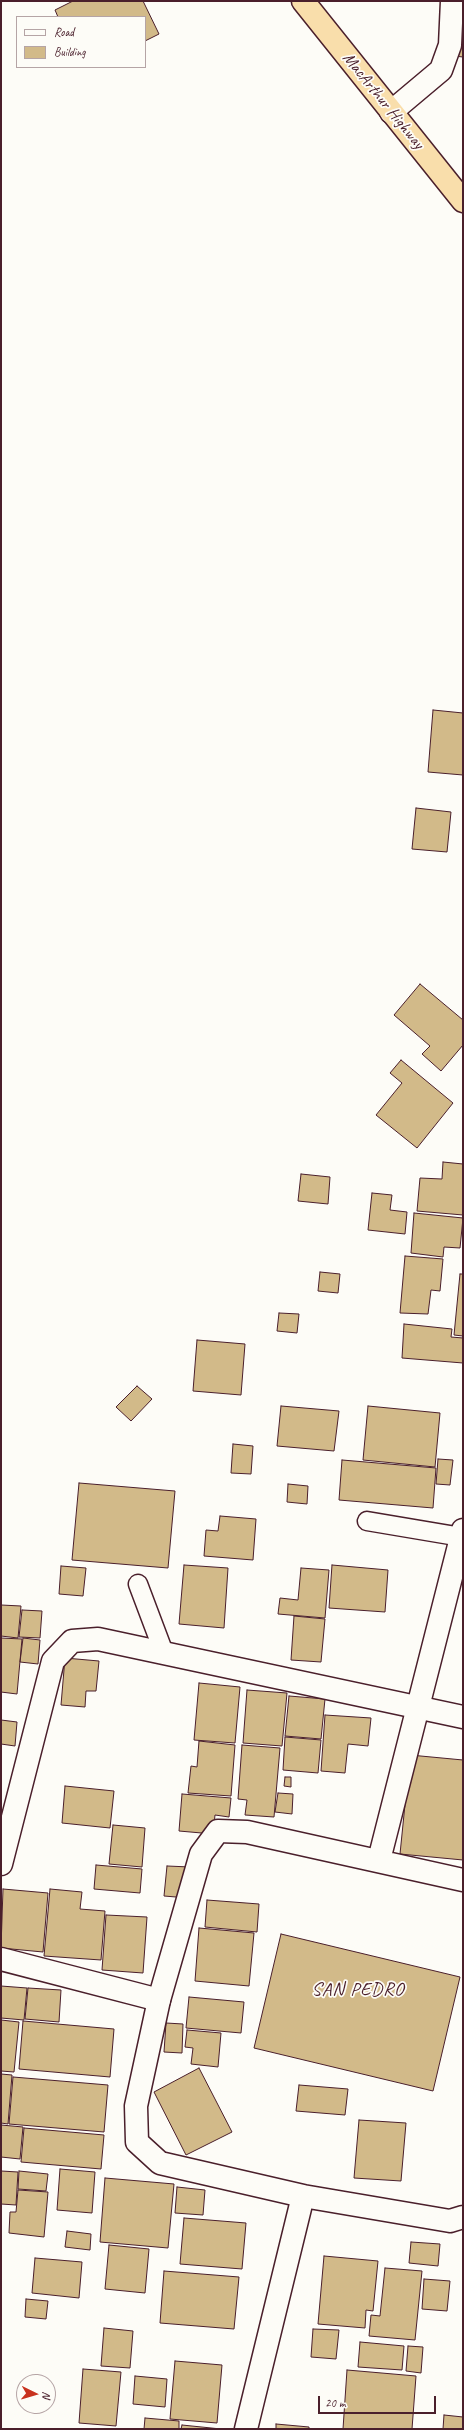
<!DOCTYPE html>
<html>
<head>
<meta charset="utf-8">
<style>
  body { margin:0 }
  #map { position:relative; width:464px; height:2430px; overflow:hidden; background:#fdfcf7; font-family:Caveat,sans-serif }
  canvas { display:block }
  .frame { position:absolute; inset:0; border:2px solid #4a1f2b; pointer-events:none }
  .legend { position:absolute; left:16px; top:16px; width:130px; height:52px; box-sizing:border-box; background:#fdfcf7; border:1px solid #b5a4a5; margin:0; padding:5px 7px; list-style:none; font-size:12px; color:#4a1f2b }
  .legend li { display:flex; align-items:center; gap:8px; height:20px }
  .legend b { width:20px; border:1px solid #b5a4a5 }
  .north { position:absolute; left:16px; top:2374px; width:40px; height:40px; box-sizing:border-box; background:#fdfcf7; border:1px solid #b5a4a5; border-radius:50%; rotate:95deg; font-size:11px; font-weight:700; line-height:16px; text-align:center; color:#4a1f2b }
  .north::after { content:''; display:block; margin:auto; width:14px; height:18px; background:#c8321e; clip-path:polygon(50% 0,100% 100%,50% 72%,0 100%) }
  .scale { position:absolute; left:318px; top:2396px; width:118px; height:18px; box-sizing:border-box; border:2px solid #4a1f2b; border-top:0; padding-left:5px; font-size:12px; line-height:14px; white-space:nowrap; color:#4a1f2b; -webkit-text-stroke:3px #fdfcf7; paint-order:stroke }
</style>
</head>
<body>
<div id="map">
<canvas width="464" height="2430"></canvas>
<div class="frame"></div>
<ul class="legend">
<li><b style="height:5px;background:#fdfcf7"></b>Road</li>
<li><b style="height:11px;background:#d2ba89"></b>Building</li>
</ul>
<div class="north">N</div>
<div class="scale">20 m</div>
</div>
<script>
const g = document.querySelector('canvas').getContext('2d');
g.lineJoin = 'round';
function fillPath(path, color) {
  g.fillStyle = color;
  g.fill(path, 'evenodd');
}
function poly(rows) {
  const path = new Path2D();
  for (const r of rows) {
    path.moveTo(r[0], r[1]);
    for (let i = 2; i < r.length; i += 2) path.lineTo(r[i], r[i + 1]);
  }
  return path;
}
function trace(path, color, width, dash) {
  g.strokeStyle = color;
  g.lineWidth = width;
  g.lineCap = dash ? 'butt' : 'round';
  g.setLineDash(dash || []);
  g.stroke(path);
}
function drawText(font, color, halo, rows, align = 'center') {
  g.font = font + ' Caveat,sans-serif';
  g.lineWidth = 3.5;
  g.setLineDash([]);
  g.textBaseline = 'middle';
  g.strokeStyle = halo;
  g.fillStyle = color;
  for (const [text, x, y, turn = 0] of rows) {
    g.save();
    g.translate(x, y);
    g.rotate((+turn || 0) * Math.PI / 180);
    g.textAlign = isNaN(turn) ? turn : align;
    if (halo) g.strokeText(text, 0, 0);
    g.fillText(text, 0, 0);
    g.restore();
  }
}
const building = poly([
  [73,1,143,1,159,34,145,41,145,17,58,17,55,10,73,1],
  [456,22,463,22,463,57,454,56,456,22],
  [433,710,463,713,463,775,428,772,433,710],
  [416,808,451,812,447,852,412,849,416,808],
  [420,984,463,1020,463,1045,441,1071,422,1054,430,1046,394,1015,420,984],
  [401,1060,453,1103,417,1148,376,1115,402,1083,390,1073,401,1060],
  [443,1162,463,1164,463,1215,417,1211,420,1178,442,1179,443,1162],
  [301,1174,330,1177,328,1204,298,1201,301,1174],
  [372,1193,392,1195,390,1210,407,1212,405,1234,368,1230,372,1193],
  [414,1213,463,1218,460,1248,444,1247,443,1257,411,1253,414,1213],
  [405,1256,443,1259,440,1291,431,1290,428,1314,400,1313,405,1256],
  [320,1272,340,1274,338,1293,318,1291,320,1272],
  [460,1274,463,1274,463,1336,454,1335,460,1274],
  [279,1313,299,1314,297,1333,277,1331,279,1313],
  [404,1324,452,1329,451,1337,463,1338,463,1363,402,1358,404,1324],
  [197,1340,245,1344,241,1395,193,1391,197,1340],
  [137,1386,152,1399,131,1421,116,1407,137,1386],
  [281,1406,339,1411,334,1451,277,1446,281,1406],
  [368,1406,440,1413,435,1467,363,1460,368,1406],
  [233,1444,253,1446,251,1474,231,1473,233,1444],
  [438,1459,453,1460,450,1485,436,1484,438,1459],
  [342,1460,436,1468,433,1508,339,1500,342,1460],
  [79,1483,175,1491,168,1568,72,1560,79,1483],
  [288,1484,308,1486,307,1504,287,1502,288,1484],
  [220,1516,256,1519,253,1560,204,1556,206,1530,218,1531,220,1516],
  [184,1565,228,1568,224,1628,179,1624,184,1565],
  [332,1565,388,1570,385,1612,329,1608,332,1565],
  [61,1566,86,1568,83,1596,59,1594,61,1566],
  [301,1568,329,1570,325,1618,278,1614,280,1598,298,1600,301,1568],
  [1,1605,21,1606,18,1638,1,1636,1,1605],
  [22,1610,42,1611,40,1638,19,1637,22,1610],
  [294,1616,325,1619,321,1662,291,1660,294,1616],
  [1,1638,22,1639,17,1694,1,1692,1,1638],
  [23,1638,40,1640,38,1664,20,1662,23,1638],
  [65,1658,99,1661,96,1691,86,1691,85,1707,61,1705,65,1658],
  [199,1683,240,1687,235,1743,194,1740,199,1683],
  [247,1690,287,1693,282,1746,243,1743,247,1690],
  [289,1696,325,1699,321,1739,285,1736,289,1696],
  [325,1715,371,1718,368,1746,348,1744,345,1773,321,1771,325,1715],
  [1,1720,17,1722,15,1746,1,1744,1,1720],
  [285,1737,321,1740,318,1773,283,1770,285,1737],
  [199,1741,235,1745,231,1796,188,1793,191,1766,197,1767,199,1741],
  [242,1745,280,1748,274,1817,245,1815,247,1800,238,1799,242,1745],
  [410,1755,463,1760,463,1860,400,1854,410,1755],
  [285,1777,291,1777,291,1787,284,1786,285,1777],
  [65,1786,114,1791,110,1828,62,1823,65,1786],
  [278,1793,293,1794,292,1814,275,1812,278,1793],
  [182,1794,231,1798,229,1817,215,1815,213,1834,179,1831,182,1794],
  [113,1825,145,1828,142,1867,109,1864,113,1825],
  [96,1865,142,1869,140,1893,94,1889,96,1865],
  [167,1866,190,1867,188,1898,164,1896,167,1866],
  [3,1889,48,1893,43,1952,1,1948,3,1889],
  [50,1889,82,1892,80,1909,105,1911,101,1960,44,1956,50,1889],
  [207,1900,259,1904,257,1932,205,1927,207,1900],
  [106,1915,147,1917,143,1973,102,1970,106,1915],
  [199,1928,254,1933,249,1986,195,1981,199,1928],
  [281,1934,460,1977,433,2091,254,2048,281,1934],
  [1,1986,27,1988,24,2020,1,2018,1,1986],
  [28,1988,61,1990,59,2022,25,2019,28,1988],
  [189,1997,244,2002,241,2033,186,2028,189,1997],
  [1,2020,19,2022,14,2072,1,2071,1,2020],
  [23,2021,114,2029,110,2077,19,2069,23,2021],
  [166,2023,183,2024,182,2053,164,2052,166,2023],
  [187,2030,221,2033,218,2067,191,2064,193,2048,185,2047,187,2030],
  [199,2068,232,2132,186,2155,154,2092,199,2068],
  [1,2074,12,2075,8,2124,1,2123,1,2074],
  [13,2077,108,2085,104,2132,9,2124,13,2077],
  [299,2085,348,2089,345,2115,296,2111,299,2085],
  [359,2120,406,2123,401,2181,354,2178,359,2120],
  [1,2125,23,2127,20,2159,1,2157,1,2125],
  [24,2128,104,2135,101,2169,21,2162,24,2128],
  [60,2169,95,2172,92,2213,57,2210,60,2169],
  [1,2171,18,2172,16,2205,1,2204,1,2171],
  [19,2171,48,2174,46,2191,18,2189,19,2171],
  [105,2178,174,2184,168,2248,100,2242,105,2178],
  [177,2187,205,2190,203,2215,175,2213,177,2187],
  [18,2190,48,2192,44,2237,9,2233,10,2212,16,2212,18,2190],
  [184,2218,246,2223,242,2269,180,2264,184,2218],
  [67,2231,91,2234,90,2250,65,2247,67,2231],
  [411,2242,440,2244,438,2266,409,2263,411,2242],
  [109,2245,149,2249,145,2293,105,2289,109,2245],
  [324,2256,378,2261,373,2311,366,2310,365,2328,318,2324,324,2256],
  [35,2258,82,2262,79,2298,32,2293,35,2258],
  [385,2268,422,2271,415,2340,369,2336,371,2315,380,2316,385,2268],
  [164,2271,239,2277,234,2329,160,2323,164,2271],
  [424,2279,450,2281,447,2311,422,2309,424,2279],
  [26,2299,48,2301,46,2319,25,2317,26,2299],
  [104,2328,133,2331,130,2368,101,2366,104,2328],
  [313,2329,339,2330,336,2359,311,2357,313,2329],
  [360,2342,404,2346,402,2370,358,2367,360,2342],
  [408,2346,423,2347,421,2373,406,2371,408,2346],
  [175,2361,222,2365,217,2423,170,2419,175,2361],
  [83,2369,121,2372,116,2426,79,2423,83,2369],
  [347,2370,416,2376,412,2429,343,2429,347,2370],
  [135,2376,167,2379,165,2407,133,2404,135,2376],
  [444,2415,463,2417,463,2429,443,2429,444,2415],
  [145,2418,179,2421,179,2429,144,2429,145,2418],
  [276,2424,309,2427,309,2429,276,2429,276,2424],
  [182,2425,221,2429,181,2429,182,2425]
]);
const lane = poly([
  [367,1521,462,1537],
  [138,1584,164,1653]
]);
const street = poly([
  [391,112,441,70,450,45,452,1],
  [1,1864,53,1661,72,1641,98,1639,463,1717],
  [1,1959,159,2000]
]);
const secondary = poly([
  [379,1860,463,1530],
  [463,1880,247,1832,218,1831,201,1854,159,2000,136,2106,137,2142,160,2163,303,2196,450,2221,463,2217],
  [246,2429,303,2196]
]);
const highway = poly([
  [303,1,463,201]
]);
const streetNames = [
  ["MacArthur Highway",383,101,51]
];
const quarterNames = [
  ["SAN PEDRO",358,1990]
];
fillPath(building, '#d2ba89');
trace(building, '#4a1f2b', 1);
trace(lane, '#4a1f2b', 21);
trace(street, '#4a1f2b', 25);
trace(secondary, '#4a1f2b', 25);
trace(highway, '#4a1f2b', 25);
trace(lane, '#fdfcf7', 18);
trace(street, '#fdfcf7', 22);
trace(secondary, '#fdfcf7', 22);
trace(highway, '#f9deab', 22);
drawText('17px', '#4a1f2b', '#fdfcf7', streetNames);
g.letterSpacing = '1px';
drawText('19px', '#4a1f2b', '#fdfcf7', quarterNames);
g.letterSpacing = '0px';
</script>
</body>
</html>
